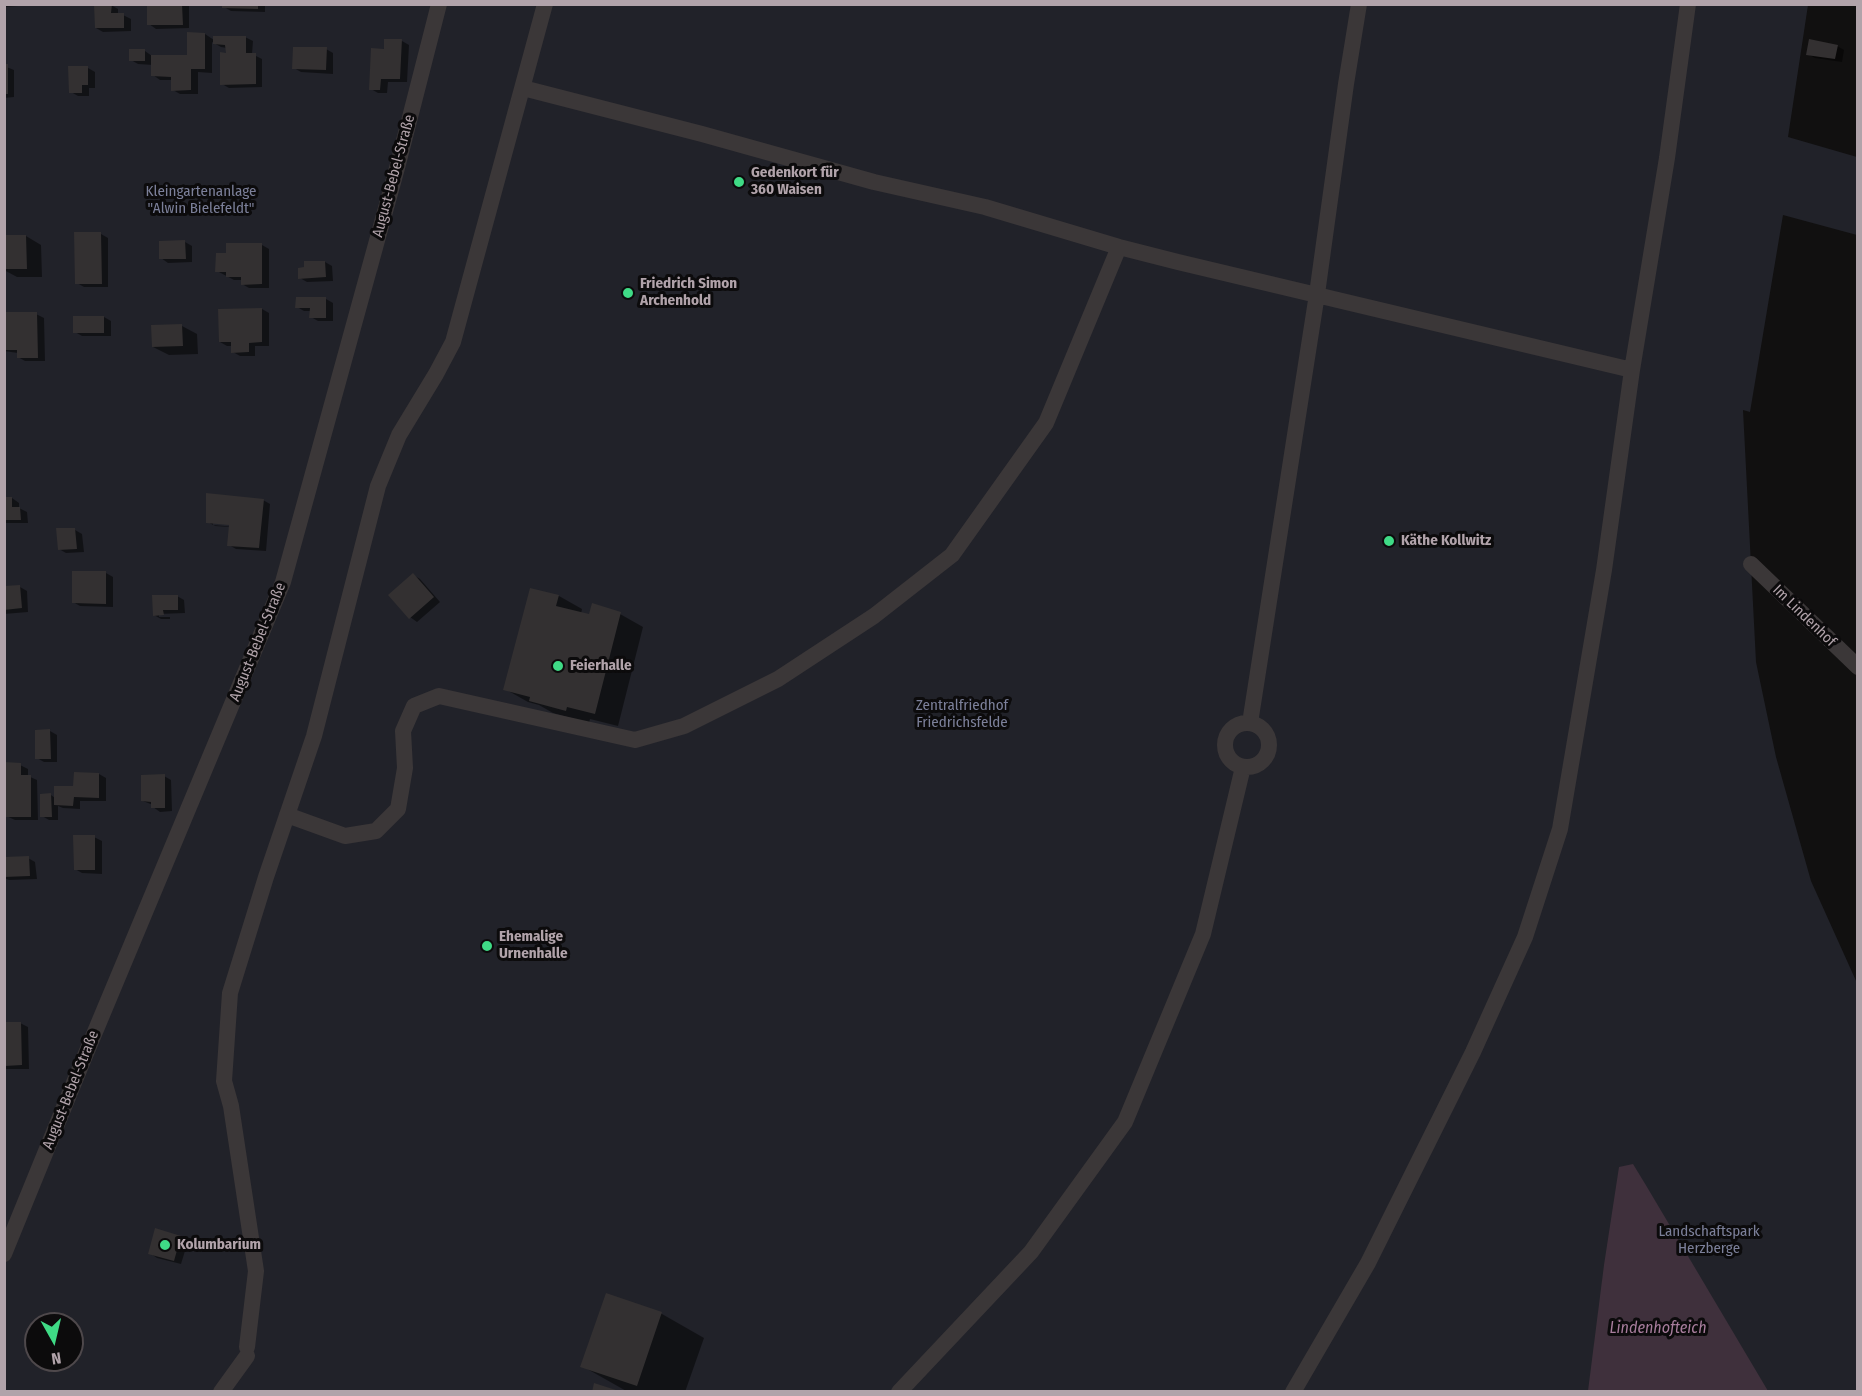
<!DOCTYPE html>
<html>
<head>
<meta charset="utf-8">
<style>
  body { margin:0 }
  #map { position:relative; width:1862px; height:1396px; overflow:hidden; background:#111010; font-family:"Fira Sans Condensed",sans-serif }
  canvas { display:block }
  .frame { position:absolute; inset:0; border:6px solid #b1a3aa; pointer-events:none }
  .north { position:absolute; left:24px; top:1312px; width:60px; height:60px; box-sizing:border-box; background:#0c0b0c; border:2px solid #4e484b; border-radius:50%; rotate:172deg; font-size:16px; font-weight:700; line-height:24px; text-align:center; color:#b1a3aa }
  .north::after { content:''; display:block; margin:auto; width:21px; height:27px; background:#3fdb86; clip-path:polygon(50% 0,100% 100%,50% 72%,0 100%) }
</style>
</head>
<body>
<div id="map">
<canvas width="1862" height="1396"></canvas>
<div class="frame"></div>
<div class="north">N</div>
</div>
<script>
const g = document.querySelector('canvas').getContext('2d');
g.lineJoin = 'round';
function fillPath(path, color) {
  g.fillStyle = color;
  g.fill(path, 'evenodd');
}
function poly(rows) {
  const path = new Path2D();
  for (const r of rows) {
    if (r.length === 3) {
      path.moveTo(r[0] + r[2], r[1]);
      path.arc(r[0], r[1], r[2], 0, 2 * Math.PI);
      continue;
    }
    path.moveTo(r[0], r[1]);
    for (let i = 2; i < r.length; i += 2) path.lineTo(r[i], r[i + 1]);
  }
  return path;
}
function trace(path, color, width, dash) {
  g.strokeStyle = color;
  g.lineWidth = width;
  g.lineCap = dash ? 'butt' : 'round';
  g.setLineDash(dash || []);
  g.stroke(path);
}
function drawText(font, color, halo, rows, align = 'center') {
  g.font = font + ' "Fira Sans Condensed",sans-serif';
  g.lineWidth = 6;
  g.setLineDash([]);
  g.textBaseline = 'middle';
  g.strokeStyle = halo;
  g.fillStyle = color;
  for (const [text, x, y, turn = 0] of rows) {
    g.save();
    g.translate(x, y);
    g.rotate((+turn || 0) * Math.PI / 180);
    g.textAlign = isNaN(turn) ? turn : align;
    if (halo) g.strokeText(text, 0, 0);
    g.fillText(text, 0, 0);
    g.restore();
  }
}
const green = poly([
  [5,5,1808,5,1788,137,1857,157,1857,235,1783,215,1750,412,1743,410,1756,662,1776,757,1811,881,1857,983,1857,1391,5,1392],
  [36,1324,72,1324,72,1360,36,1360]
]);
const water = poly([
  [1633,1164,1647,1187,1768,1391,1588,1391,1604,1265,1619,1167]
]);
const shadow = poly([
  [4,4,31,4,31,5,4,7],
  [148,4,189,4,189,28,156,29,149,24],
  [224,4,265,4,265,12,231,11,224,7],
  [111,5,118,9,118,15,123,15,131,19,131,31,103,32,96,28],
  [205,34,214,40,245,37,253,41,252,54,262,59,262,87,229,88,222,84,227,48,221,47,212,42,212,73,198,72,198,94,180,94,173,90,173,80,160,80,153,75,153,65,138,64,131,60,145,51,152,56,188,57],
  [386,40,402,41,409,45,407,82,388,82,387,93,378,93,371,89,386,50],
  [1837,46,1844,50,1842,62,1815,58,1808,54],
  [326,49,333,53,333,74,301,72,294,68],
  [4,66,14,70,14,97,4,98],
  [88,68,95,72,95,88,89,88,89,96,78,96,71,92],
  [101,234,108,238,108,287,84,287,77,283],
  [26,236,41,245,42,277,17,277,4,270,4,237],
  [185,242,192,246,192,262,168,263,161,258],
  [262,245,269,249,269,288,249,288,242,284,242,280,234,280,217,271,227,254],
  [325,262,332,266,333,281,307,282,300,278],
  [297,299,326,299,333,303,333,321,318,321,311,317,311,311,304,311,297,307],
  [262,309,269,313,269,346,255,346,255,356,240,356,233,352,233,346,227,346,220,342],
  [4,314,36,314,44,318,45,361,25,361,18,357,18,353,4,351],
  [75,317,104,317,111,321,111,336,82,336,75,332],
  [182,326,197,334,198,354,169,355,153,347],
  [12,498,19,503,19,508,27,512,28,523,4,523,4,499],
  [263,500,270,504,266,551,236,549,229,545,230,527,215,526,208,522],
  [213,522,236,524,236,527,213,525],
  [75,530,82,534,84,552,66,553,59,549],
  [106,573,113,577,113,607,80,606,73,602],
  [413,575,420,579,440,602,417,622,410,617],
  [20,587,27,591,28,612,4,614,4,588],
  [531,590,559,596,582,609,581,614,590,616,620,614,643,627,618,726,590,719,589,723,553,713,539,705,528,702,505,689],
  [177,596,184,600,185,613,159,614,159,617,170,617,170,619,161,619,154,615],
  [50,731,57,735,57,762,44,762,37,758],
  [4,764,20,765,28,769,28,776,37,780,38,820,15,820,4,815],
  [75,773,99,774,106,778,106,801,80,801,80,809,63,808,58,806,58,820,49,820,42,816,51,795,55,798,75,788],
  [164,776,171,780,172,811,160,812,153,807,153,805,143,801],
  [94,837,102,841,102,874,82,873,75,869],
  [28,858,35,862,37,879,9,880,4,878,4,859],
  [20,1023,28,1027,29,1069,4,1069,4,1024],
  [157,1230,181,1237,188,1241,181,1264,157,1258,150,1253],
  [607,1295,662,1314,704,1338,685,1392,628,1392,582,1366]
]);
const building = poly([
  [94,4,112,4,111,13,124,13,124,28,95,28],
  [147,4,182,4,183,25,147,25],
  [222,4,258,4,258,9,222,8],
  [187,32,205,33,205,69,191,69,191,90,171,91,171,77,151,76,151,55,187,55],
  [213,36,246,36,246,53,256,53,256,84,220,85,220,52,226,53,225,45,213,44],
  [384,39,402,39,400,79,381,79,380,90,369,90,371,48,384,49],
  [1809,39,1838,45,1835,59,1806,55],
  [293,47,327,47,326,70,292,69],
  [129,49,145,49,145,61,129,61],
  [4,64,8,64,8,94,4,94],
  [68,66,88,66,88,85,82,85,82,93,69,93],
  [74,232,101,232,102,284,75,284],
  [4,235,26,235,27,269,4,269],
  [185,240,186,259,159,259,159,241],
  [226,243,262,243,262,284,241,285,241,277,226,277,226,272,215,272,216,253,226,253],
  [304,261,325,261,326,277,298,279,298,268,304,267],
  [296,297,326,297,326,318,309,318,310,308,295,308],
  [262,308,262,342,249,343,249,352,231,353,231,342,219,342,218,309],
  [4,312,37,312,38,358,17,358,17,350,4,350],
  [73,316,104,316,104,333,73,333],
  [182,324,183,346,152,347,151,325],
  [206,493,264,499,259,548,227,546,229,525,206,523],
  [4,497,12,497,12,507,20,507,21,520,4,520],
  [56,528,75,528,77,549,58,550],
  [72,571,106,571,106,604,72,603],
  [413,573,434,597,409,619,388,595],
  [20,585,22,608,4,610,4,586],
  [530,588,559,595,556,606,589,614,592,603,621,612,595,714,567,707,566,711,529,701,530,697,503,690],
  [152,595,178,595,178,610,163,610,164,615,153,616],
  [50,729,51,759,35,759,35,730],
  [4,762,21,763,21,775,31,775,31,817,6,817],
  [74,772,99,773,99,798,74,797,73,806,54,805,54,786,73,786],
  [165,774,165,808,151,808,151,802,141,801,141,775],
  [51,793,52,817,40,817,40,794],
  [73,835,95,835,95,870,74,870],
  [29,856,30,876,4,877,4,857],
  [5,1022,21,1022,22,1065,5,1066],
  [155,1228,181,1236,174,1261,148,1254],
  [606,1293,662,1312,637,1386,580,1367],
  [594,1383,619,1391,619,1392,592,1392]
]);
const lane = poly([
  [523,88,702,134,874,182,985,207,1119,247,1178,262,1632,370],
  [1751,564,1858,667],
  [1247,745,22],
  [1250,723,1317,294,1346,84,1359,4],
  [287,815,345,836,376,831,398,809,405,768,403,731,414,706,439,696,635,740,684,726,778,679,874,616,952,555,1046,423,1119,247],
  [4,1254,82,1063,283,582,397,168,439,4],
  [247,1347,256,1271,231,1106,224,1081,230,993,266,877,314,736,378,486,399,435,436,374,453,342,545,4],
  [221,1392,247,1356],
  [899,1392,1031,1252,1125,1122,1203,934,1243,767],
  [1293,1392,1368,1263,1473,1052,1525,937,1560,829,1604,570,1632,370,1667,158,1688,4]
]);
const markers = [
  [739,182,6,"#3fdb86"],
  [628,293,6,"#3fdb86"],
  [1389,541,6,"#3fdb86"],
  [558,666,6,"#3fdb86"],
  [487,946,6,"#3fdb86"],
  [165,1245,6,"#3fdb86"]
];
const poiNames = [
  ["Gedenkort für",751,173],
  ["360 Waisen",751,190],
  ["Friedrich Simon",640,284],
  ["Archenhold",640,301],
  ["Käthe Kollwitz",1401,541],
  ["Feierhalle",570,666],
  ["Ehemalige",499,937],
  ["Urnenhalle",499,954],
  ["Kolumbarium",177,1245]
];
const streetNames = [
  ["August-Bebel-Straße",394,176,-75],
  ["Im Lindenhof",1804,616,44],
  ["August-Bebel-Straße",258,642,-68],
  ["August-Bebel-Straße",71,1090,-68]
];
const parkNames = [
  ["Kleingartenanlage",201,192],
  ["\"Alwin Bielefeldt\"",201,209],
  ["Zentralfriedhof",962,706],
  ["Friedrichsfelde",962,723],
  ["Landschaftspark",1709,1232],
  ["Herzberge",1709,1249]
];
const waterNames = [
  ["Lindenhofteich",1658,1329]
];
fillPath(green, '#212229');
fillPath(water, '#3f303c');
fillPath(shadow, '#0007');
fillPath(building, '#333031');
trace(lane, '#3b3738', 16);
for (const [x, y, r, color] of markers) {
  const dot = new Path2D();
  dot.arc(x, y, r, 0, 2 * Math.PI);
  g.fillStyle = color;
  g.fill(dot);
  trace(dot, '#0c0b0c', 2);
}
drawText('bold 15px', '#b1a3aa', '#0c0b0c', poiNames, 'left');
drawText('15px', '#b1a3aa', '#0c0b0c', streetNames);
drawText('15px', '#7c809a', '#0c0b0c', parkNames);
drawText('italic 16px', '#a87d9d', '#0c0b0c', waterNames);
</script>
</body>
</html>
